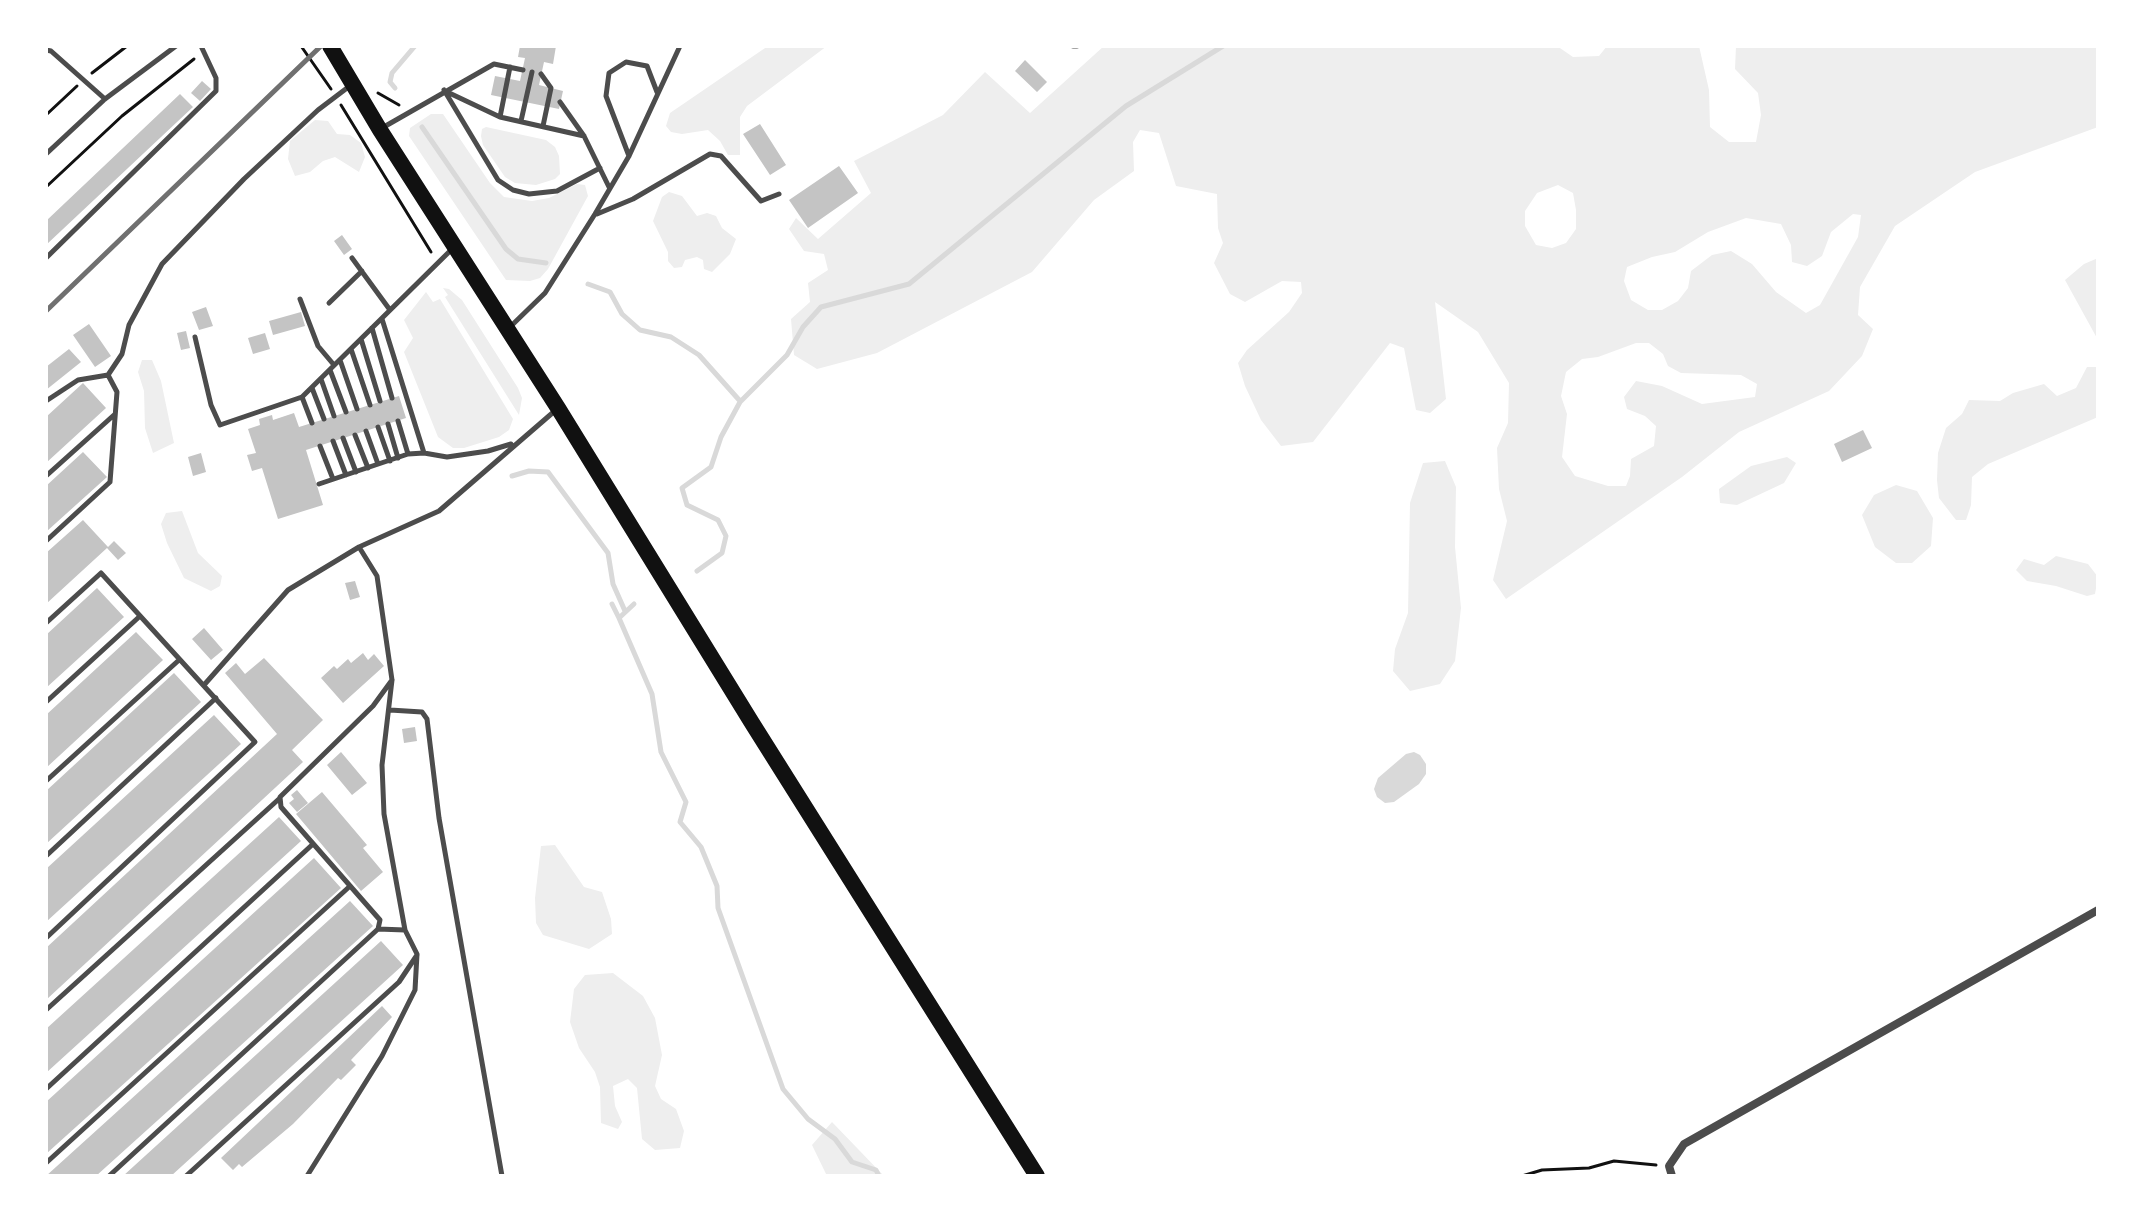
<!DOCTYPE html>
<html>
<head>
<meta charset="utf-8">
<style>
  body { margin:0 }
  #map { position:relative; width:2144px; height:1222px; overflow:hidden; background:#fff; font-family:"Alegreya Sans",sans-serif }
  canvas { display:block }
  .frame { position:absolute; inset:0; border:48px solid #fff; pointer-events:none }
</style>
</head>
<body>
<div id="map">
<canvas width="2144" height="1222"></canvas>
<div class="frame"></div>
</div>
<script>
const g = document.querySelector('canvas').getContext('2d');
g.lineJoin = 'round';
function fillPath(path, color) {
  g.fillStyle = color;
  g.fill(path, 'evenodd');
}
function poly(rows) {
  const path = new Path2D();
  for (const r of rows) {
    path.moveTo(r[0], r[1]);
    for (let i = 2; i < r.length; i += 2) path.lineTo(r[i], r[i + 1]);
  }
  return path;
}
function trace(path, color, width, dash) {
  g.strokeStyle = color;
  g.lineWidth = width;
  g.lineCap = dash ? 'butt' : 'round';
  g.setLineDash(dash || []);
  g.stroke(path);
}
const green = poly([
  [768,46,827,46,747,106,740,117,740,155,728,155,720,141,708,130,682,134,671,132,666,126,670,113],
  [1104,46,1557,46,1573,57,1599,56,1607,46,1699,46,1709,90,1710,127,1729,142,1756,142,1761,115,1758,93,1735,69,1736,46,2098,46,2098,127,1975,172,1895,226,1860,287,1858,315,1873,329,1862,356,1829,391,1739,432,1682,477,1506,599,1493,580,1507,521,1499,489,1497,448,1508,423,1509,383,1478,332,1435,302,1446,399,1430,413,1416,410,1404,348,1390,343,1313,442,1281,446,1261,420,1245,386,1238,363,1247,350,1289,312,1302,293,1301,282,1282,281,1245,302,1230,294,1214,263,1223,243,1218,228,1217,194,1176,186,1159,133,1140,130,1133,142,1134,171,1094,200,1032,272,877,353,817,369,794,355,791,319,810,302,808,283,828,270,824,254,804,251,789,229,796,218,818,239,871,193,854,161,943,115,985,72,1030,113],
  [1558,185,1573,193,1576,210,1576,229,1566,243,1552,248,1536,245,1525,226,1525,211,1537,193],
  [1853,214,1861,215,1858,237,1820,305,1806,313,1776,292,1752,264,1731,251,1712,255,1691,271,1688,288,1678,301,1662,310,1648,310,1631,300,1624,281,1627,267,1652,257,1675,252,1708,232,1746,218,1781,224,1791,245,1792,262,1807,266,1822,256,1831,232],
  [1649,343,1663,354,1668,366,1681,373,1741,375,1757,384,1755,397,1702,404,1662,386,1636,381,1624,397,1627,409,1645,416,1656,426,1654,446,1631,459,1630,476,1626,486,1608,486,1575,476,1562,457,1567,414,1561,396,1566,372,1582,359,1598,357,1636,343],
  [431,114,443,114,490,183,504,197,532,201,549,198,577,184,585,185,588,196,548,269,540,278,530,281,506,280,409,136,410,128],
  [315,120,328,121,337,134,350,135,361,143,365,157,359,172,335,157,323,161,310,172,295,176,288,159,290,141],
  [486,127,546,140,555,147,559,156,560,174,555,179,536,185,515,183,505,177,483,145,481,136,482,129],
  [669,192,682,196,697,216,707,213,716,216,722,228,736,239,730,254,712,272,704,269,703,260,697,257,685,260,682,267,674,268,668,261,668,252,653,221,662,197],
  [2098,258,2098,340,2065,280,2084,264],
  [443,288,449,289,462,300,518,388,522,398,519,415,445,297,448,295],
  [426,292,433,302,440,299,513,419,509,430,499,437,464,448,453,448,438,437,404,352,413,338,404,320],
  [142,360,152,360,161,381,174,443,153,453,145,428,144,391,138,372],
  [2087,367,2098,367,2098,417,1988,464,1972,477,1971,505,1966,520,1956,520,1939,498,1937,480,1938,453,1946,428,1962,414,1969,400,2000,401,2013,393,2044,384,2057,396,2076,388],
  [1787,457,1796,463,1784,483,1737,505,1720,503,1719,489,1751,466],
  [1445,461,1456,487,1455,547,1461,608,1455,661,1440,684,1410,691,1393,671,1395,649,1408,613,1410,503,1423,463],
  [1896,485,1917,491,1933,518,1931,546,1912,563,1896,563,1875,547,1862,515,1874,495],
  [182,511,198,553,222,576,220,586,211,591,184,578,167,543,161,524,166,513],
  [2056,556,2088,564,2098,577,2095,594,2087,596,2056,586,2027,581,2016,570,2024,559,2044,565],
  [555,845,584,887,602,892,611,919,612,934,589,949,543,935,536,923,535,898,541,846],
  [613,973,643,996,655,1018,662,1055,655,1086,661,1099,676,1109,684,1131,680,1148,655,1150,642,1139,637,1088,628,1079,613,1086,615,1106,622,1122,618,1129,601,1123,600,1087,595,1072,579,1048,570,1022,574,989,585,975],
  [832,1122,884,1176,827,1176,812,1145]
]);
const water = poly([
  [1414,752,1420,755,1426,764,1426,774,1419,784,1394,802,1385,803,1377,797,1374,789,1378,778,1406,754]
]);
const stream = poly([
  [395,88,390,82,392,73,415,46],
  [422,127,506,249,518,259,546,263],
  [588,284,610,292,622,314,640,330,671,337,699,355,740,401],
  [512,476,529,471,548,472,608,553,613,584,625,611],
  [697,571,722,553,726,536,718,520,687,505,682,488,711,467,721,437,740,402,787,355,803,327,821,307,909,284,1126,106,1223,46],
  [612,604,619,618],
  [634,604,619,618,652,694,661,752,686,802,680,822,701,847,717,886,718,908,783,1089,808,1119,835,1139,852,1162,876,1170,879,1176]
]);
const building = poly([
  [520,46,556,46,553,64,544,62,539,85,563,91,559,109,491,95,495,76,520,81,525,58,518,57],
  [1025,60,1047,82,1037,92,1015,71],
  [202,81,211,89,200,101,191,93],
  [180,94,193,107,46,245,46,221],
  [760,124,786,165,770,175,743,134],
  [839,166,858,193,808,228,789,200],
  [342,235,352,249,344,255,334,241],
  [206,307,213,326,199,330,192,312],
  [301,312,305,326,273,335,269,321],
  [89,324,111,356,95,367,73,335],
  [186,331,190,348,181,350,177,333],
  [265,333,270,349,253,354,248,338],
  [69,349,81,362,46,390,46,367],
  [83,383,106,408,46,463,46,417],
  [399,396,406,418,306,450,323,505,278,519,262,468,252,471,247,455,256,453,248,429,260,425,259,419,272,415,273,420,294,413,299,427],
  [1863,430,1872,448,1842,462,1834,444],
  [83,452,107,477,46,532,46,486],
  [201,453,206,472,193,476,188,457],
  [83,520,108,547,114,541,126,553,118,560,107,548,46,604,46,553],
  [355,581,360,597,350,600,345,583],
  [97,588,124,617,46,688,46,635],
  [204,628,223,650,211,660,192,639],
  [136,632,163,660,46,768,46,715],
  [363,653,368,660,374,654,384,666,343,703,321,678,334,666,337,669,348,659,351,663],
  [264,658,323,720,292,750,303,762,46,1000,46,948,277,734,225,673,236,663,245,674],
  [174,673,201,702,46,844,46,791],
  [214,715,241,744,46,922,46,869],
  [415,727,417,741,404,743,402,729],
  [341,752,367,783,352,795,327,765],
  [297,790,308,803,297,812,289,803,294,799,291,795],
  [322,792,367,845,363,848,383,872,361,891,296,814],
  [279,817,301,841,46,1073,46,1029],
  [314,858,341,888,46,1154,46,1102],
  [350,901,373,926,96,1176,46,1176],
  [381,941,403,965,171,1176,123,1176],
  [382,1006,392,1017,351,1060,356,1065,341,1080,338,1078,293,1124,242,1167,239,1164,233,1170,221,1158]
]);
const path = poly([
  [301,46,331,89],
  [92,73,127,46],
  [378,93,399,105],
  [341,105,431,252],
  [46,115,77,86],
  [46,187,122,116,194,59],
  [1522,1176,1542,1170,1589,1168,1614,1161,1656,1165]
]);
const service = poly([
  [1073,46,1077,46],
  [46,50,51,51,105,99],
  [541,74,551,88,543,126],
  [444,90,498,180,513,190,529,194,557,191,600,168],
  [445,91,500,117,584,136],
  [560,102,584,136,609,187],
  [500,117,510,67],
  [521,121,532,72],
  [382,128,494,64,523,70],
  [46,154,105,99,176,46],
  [629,156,606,96,609,73,626,62,647,66,657,92],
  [597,214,633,199,710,154,721,156,761,201,779,194],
  [46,258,216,91,216,78,201,46],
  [352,258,390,310],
  [300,299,318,346,334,365],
  [329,303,362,271],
  [382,319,424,453,447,457,488,451,511,444],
  [510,327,545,293,595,214,629,156,680,46],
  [372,328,392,398],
  [195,337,211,405,220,425,302,397,451,250],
  [361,339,380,401],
  [351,349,370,405],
  [340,360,357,409],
  [330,370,346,412],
  [321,379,334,416],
  [312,388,324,419],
  [302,397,312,423],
  [46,401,78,380,108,375,122,354,129,325,162,264,244,179,318,110,351,85],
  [398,421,408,454],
  [388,424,398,458],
  [378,427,390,461],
  [366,431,378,464],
  [355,435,368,468],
  [343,438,356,472],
  [333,441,346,475],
  [320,446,333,479],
  [46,476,114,415],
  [319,484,408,454,424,453],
  [46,541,110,482,117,392,108,375],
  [46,623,101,573,255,742,46,938],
  [204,685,288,590,359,547,439,511,557,409],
  [46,702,139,617],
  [390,710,422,712,427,719,439,818,502,1176],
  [46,781,179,660],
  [46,856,216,698],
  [378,929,405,930],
  [46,1010,280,798],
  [46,1089,313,844],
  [46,1163,349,887],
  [109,1176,378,929,380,920,281,807,280,797,373,706,392,680],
  [186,1176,399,982,417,955],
  [307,1176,382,1056,415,990,417,954,405,930,384,814,382,765,392,680,377,576,359,547]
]);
const minor = poly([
  [1672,1176,1669,1166,1684,1144,2098,910]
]);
const primary = poly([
  [330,46,380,130,558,408,752,723,1037,1176]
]);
const rail = poly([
  [46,311,321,46]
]);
fillPath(green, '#eee');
fillPath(water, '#d9d9d9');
trace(stream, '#d9d9d9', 5);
fillPath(building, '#c4c4c4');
trace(path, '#111', 3);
trace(service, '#4c4c4c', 5);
trace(minor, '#4c4c4c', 8);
trace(primary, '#111', 16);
trace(rail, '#707070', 5);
</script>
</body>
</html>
